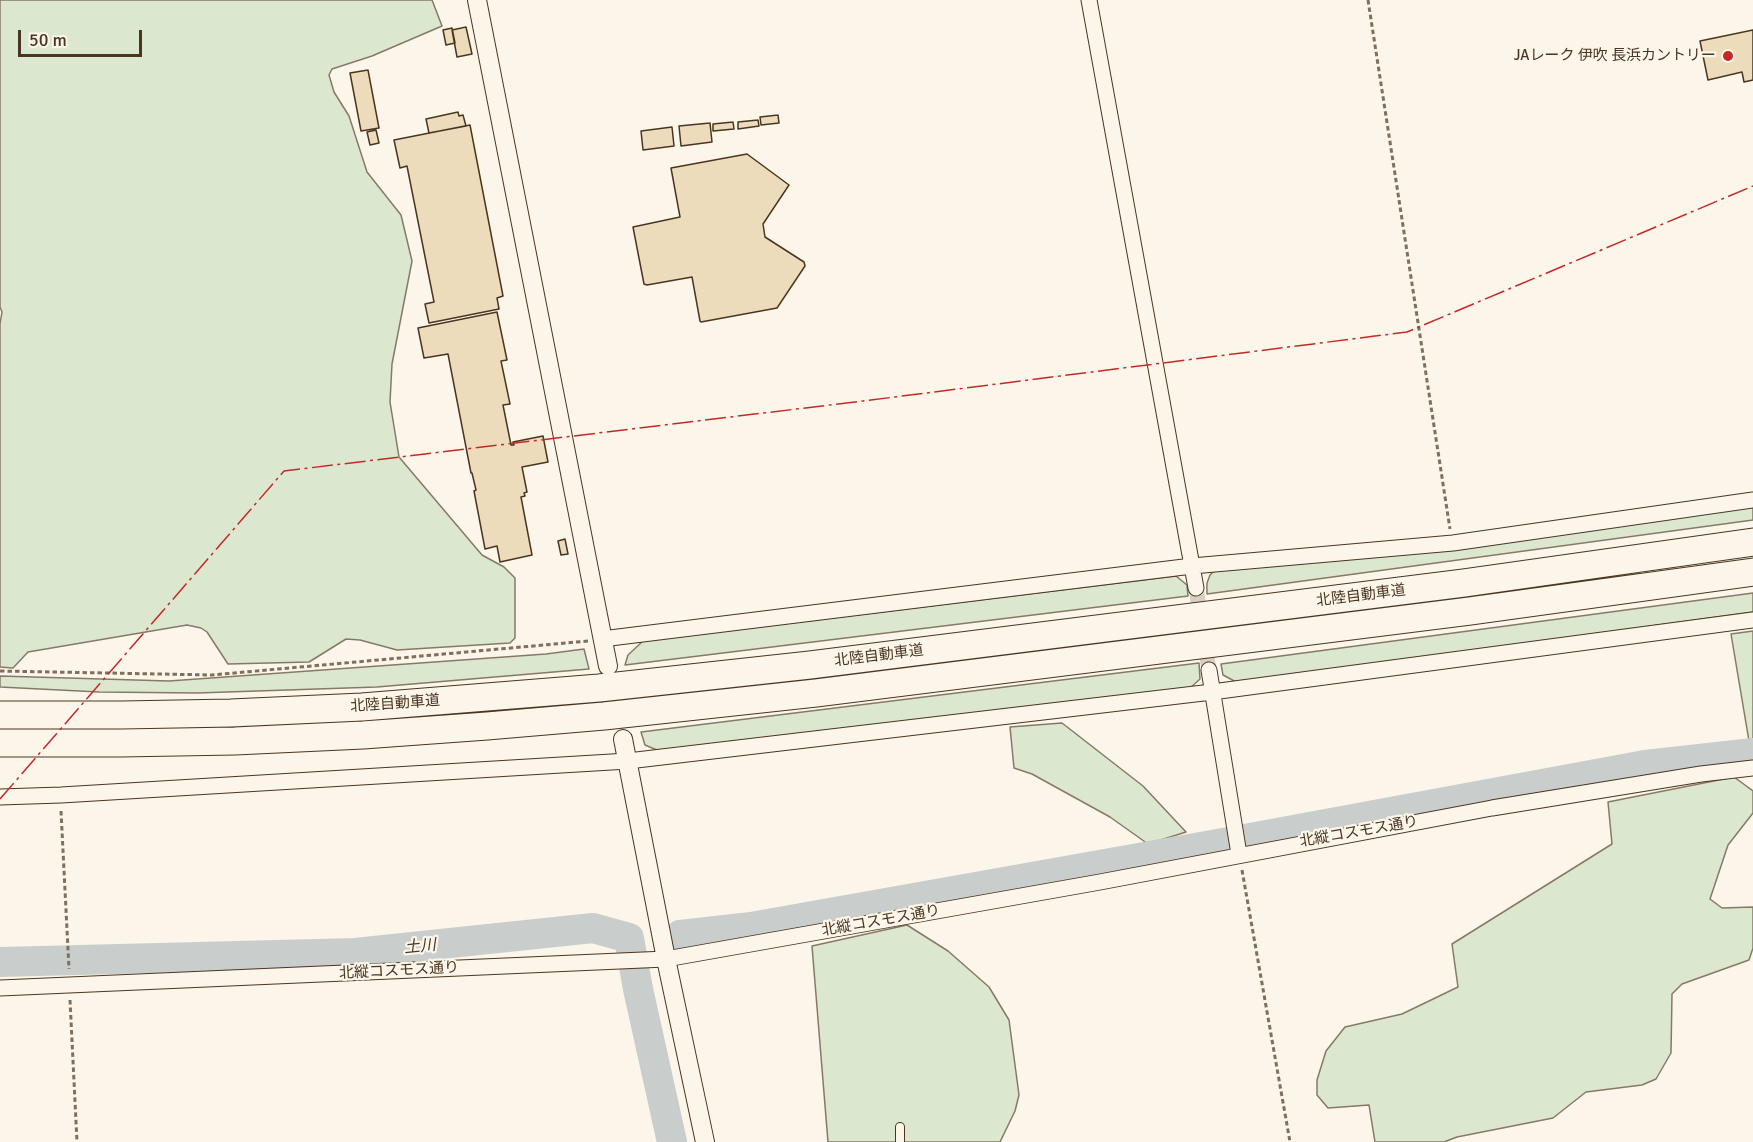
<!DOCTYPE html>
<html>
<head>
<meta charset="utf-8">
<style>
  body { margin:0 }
  #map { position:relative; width:1753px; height:1142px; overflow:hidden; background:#fbf6e9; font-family:Signika,sans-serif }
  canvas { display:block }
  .scale { position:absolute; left:18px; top:30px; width:124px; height:27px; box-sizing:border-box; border:3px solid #4a3520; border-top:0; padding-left:8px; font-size:18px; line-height:21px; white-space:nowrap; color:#4a3520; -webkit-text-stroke:4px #fbf6e9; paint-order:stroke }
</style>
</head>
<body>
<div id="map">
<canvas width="1753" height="1142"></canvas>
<div class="scale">50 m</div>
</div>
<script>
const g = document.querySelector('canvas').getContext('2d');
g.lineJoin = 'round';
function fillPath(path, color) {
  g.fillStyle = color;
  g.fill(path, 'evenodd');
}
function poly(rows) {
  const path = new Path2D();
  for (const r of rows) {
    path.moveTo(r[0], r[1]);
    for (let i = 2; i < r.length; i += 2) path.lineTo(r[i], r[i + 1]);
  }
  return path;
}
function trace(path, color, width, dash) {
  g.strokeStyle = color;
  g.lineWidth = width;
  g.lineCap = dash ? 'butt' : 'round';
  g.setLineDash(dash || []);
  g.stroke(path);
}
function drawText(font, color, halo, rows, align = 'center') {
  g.font = font + ' Signika,"Noto Sans JP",sans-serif';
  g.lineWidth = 4.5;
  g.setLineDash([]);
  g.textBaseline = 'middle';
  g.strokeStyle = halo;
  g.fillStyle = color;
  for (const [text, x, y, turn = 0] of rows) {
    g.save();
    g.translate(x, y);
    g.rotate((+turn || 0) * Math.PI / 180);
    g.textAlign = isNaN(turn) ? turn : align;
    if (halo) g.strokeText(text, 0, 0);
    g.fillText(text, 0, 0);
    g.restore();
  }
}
const green = poly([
  [0,0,432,0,442,26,372,56,332,69,329,75,334,92,349,116,367,172,401,215,412,261,392,364,390,402,399,457,482,555,504,567,515,578,515,638,510,643,397,650,360,640,346,639,309,662,228,664,207,632,201,628,187,625,28,652,13,668,0,667,0,324,2,312,0,307,0,0],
  [1753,497,1753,520,1207,594,1207,583,1210,575,1216,569,1753,497],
  [1176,576,1187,585,1188,596,625,665,628,655,643,641,1176,576],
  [1753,593,1753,612,1238,683,1223,675,1221,664,1753,593],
  [1753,631,1753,747,1750,747,1731,634,1753,631],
  [584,649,589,669,377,687,197,693,99,692,0,687,0,676,169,681,546,654,584,649],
  [1199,663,1200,679,1189,689,664,753,645,745,641,732,1199,663],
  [1062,723,1143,786,1186,832,1148,844,1110,817,1032,774,1014,768,1010,727,1062,723],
  [1734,777,1753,791,1753,813,1728,845,1710,899,1722,908,1753,907,1753,948,1749,960,1682,984,1672,994,1671,1053,1656,1079,1642,1085,1586,1092,1553,1118,1457,1137,1444,1142,1375,1142,1369,1105,1328,1108,1317,1095,1317,1080,1326,1051,1345,1027,1402,1014,1458,987,1452,944,1612,844,1608,802,1734,777],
  [907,925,948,951,989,987,1009,1020,1019,1095,1015,1111,1000,1142,828,1142,812,946,907,925]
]);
const river = poly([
  [680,935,751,927,1223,843,1645,765,1753,753],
  [0,962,355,953,593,928,629,938,638,989,672,1142]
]);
const building = poly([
  [466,27,472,54,457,57,452,30,466,27],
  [452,28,455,43,446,45,443,30,452,28],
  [1753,30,1753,80,1744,82,1742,72,1708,80,1700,41,1753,30],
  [368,70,379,128,361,131,350,73,368,70],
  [458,112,459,116,463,115,466,126,429,133,426,119,458,112],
  [778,115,779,123,761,125,760,117,778,115],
  [758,120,759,126,738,129,738,122,758,120],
  [733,122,734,129,713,131,713,124,733,122],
  [710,123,712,142,681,146,679,126,710,123],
  [470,125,503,296,497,298,499,309,429,323,425,304,434,302,407,166,400,168,394,140,470,125],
  [672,127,674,146,643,150,641,131,672,127],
  [376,130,379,143,370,145,367,132,376,130],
  [747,154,789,185,763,224,765,237,804,262,805,266,777,308,701,322,700,321,692,277,647,285,644,284,633,227,680,217,671,168,747,154],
  [497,312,507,360,501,361,510,404,503,405,511,445,514,445,513,442,543,436,548,462,522,467,527,492,524,493,525,496,521,497,532,555,500,562,497,546,485,549,474,491,476,490,472,473,471,473,448,354,424,358,418,328,497,312],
  [565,539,568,554,561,555,558,541,565,539]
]);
const minorTunnel = poly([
  [1196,588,1209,670]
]);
const path = poly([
  [1368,0,1450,529],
  [0,671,212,675,588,641],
  [61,811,69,969],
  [1242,870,1290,1142],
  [70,1000,77,1142]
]);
const service = poly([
  [900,1142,900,1127]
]);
const minor = poly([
  [1089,0,1196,588],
  [602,639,1192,566,1453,543,1753,500],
  [1209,670,1238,848],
  [0,797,61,795,628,761,1212,692,1753,620],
  [0,988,666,959,1100,882,1492,808,1701,774,1753,768]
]);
const tertiary = poly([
  [477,0,608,666],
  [623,739,666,959,705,1142]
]);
const motorway = poly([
  [0,715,122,715,231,713,362,707,599,688,810,665,1464,583,1753,542],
  [0,743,121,743,235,741,363,735,487,726,604,716,816,693,1470,611,1753,572]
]);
const power = poly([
  [0,799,284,471,871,400,1407,332,1753,186]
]);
const markers = [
  [1728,56,6,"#c62828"]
];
const poiNames = [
  ["JAレーク 伊吹 長浜カントリー",1716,56]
];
const streetNames = [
  ["北陸自動車道",1361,596,-7],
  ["北陸自動車道",879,656,-7],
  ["北陸自動車道",395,704,-4],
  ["北縦コスモス通り",1359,832,-10],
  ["北縦コスモス通り",881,921,-10],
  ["北縦コスモス通り",399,971,-3]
];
const waterNames = [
  ["土川",420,947,-6]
];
fillPath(green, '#dce7d0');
trace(green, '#887966', 1.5);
trace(river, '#c9cecd', 30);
fillPath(building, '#ecdcbc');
trace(building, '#4a3520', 1.5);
trace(minorTunnel, '#d8cfc1', 15, [15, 8]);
trace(service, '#4a3520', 10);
trace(minor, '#4a3520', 17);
trace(tertiary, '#4a3520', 20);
trace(motorway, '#4a3520', 29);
trace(path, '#7f6f5c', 3, [4.5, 3]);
trace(service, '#fbf6e9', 8);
trace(minor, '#fbf6e9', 15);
trace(tertiary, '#fbf6e9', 18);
trace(motorway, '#fbf6e9', 27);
trace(power, '#c62828', 1.5, [21, 4.5, 3, 4.5]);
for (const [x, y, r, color] of markers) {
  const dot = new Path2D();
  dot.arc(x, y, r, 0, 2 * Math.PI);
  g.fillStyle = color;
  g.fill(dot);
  trace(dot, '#fbf6e9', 2);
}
drawText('15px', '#4a3520', '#fbf6e9', poiNames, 'right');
drawText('15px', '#4a3520', '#fbf6e9', streetNames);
drawText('italic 16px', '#4a3520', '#fbf6e9', waterNames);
</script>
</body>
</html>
